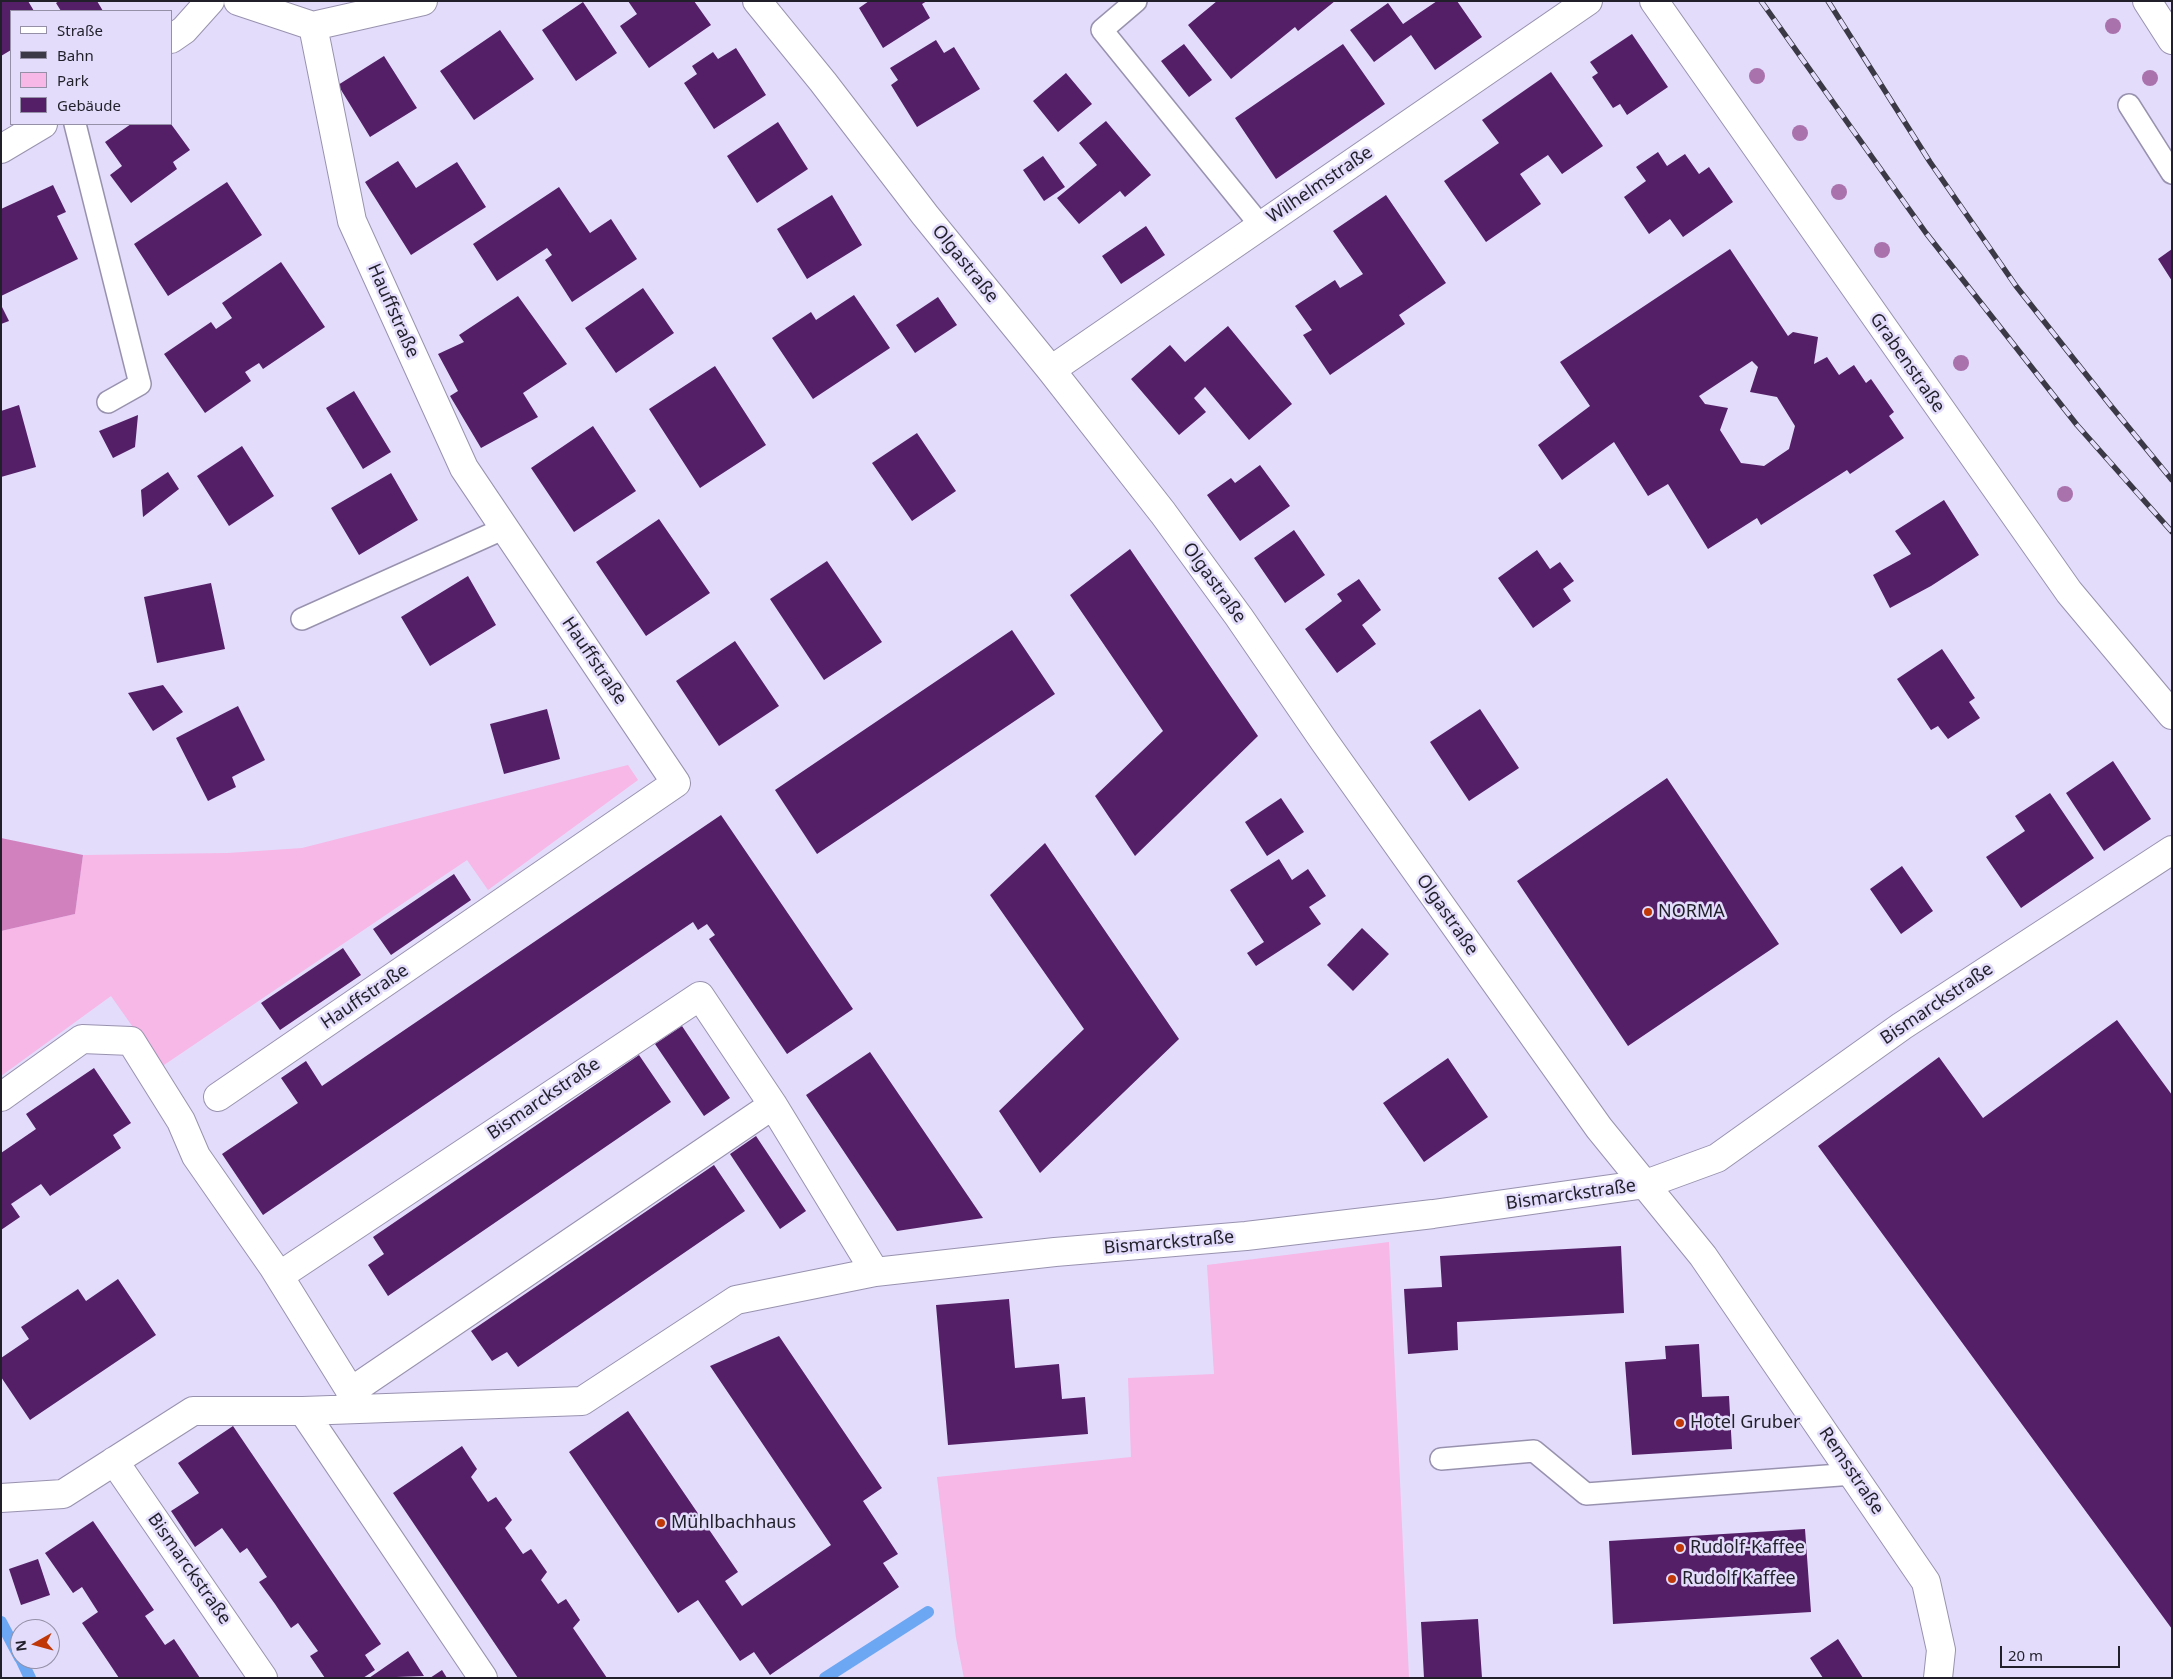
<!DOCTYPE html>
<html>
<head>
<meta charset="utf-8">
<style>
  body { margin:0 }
  #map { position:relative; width:2173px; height:1679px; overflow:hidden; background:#e3dcfb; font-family:"Noto Sans",sans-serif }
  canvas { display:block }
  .frame { position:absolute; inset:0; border:2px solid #211f2a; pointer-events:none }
  .legend { position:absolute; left:10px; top:10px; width:162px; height:115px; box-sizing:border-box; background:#e3dcfb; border:1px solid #9590a7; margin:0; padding:6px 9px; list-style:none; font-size:15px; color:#211f2a }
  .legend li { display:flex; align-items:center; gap:10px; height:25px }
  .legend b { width:25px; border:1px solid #9590a7 }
  .north { position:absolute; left:10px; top:1619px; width:50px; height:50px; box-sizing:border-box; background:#e3dcfb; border:1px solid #9590a7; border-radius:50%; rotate:263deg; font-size:14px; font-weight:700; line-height:20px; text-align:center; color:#211f2a }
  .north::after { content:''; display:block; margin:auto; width:18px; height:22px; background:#c03807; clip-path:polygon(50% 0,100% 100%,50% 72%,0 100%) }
  .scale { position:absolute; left:2000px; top:1646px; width:120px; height:22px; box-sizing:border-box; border:2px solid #211f2a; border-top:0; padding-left:6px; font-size:15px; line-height:18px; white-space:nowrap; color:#211f2a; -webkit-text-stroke:4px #e3dcfb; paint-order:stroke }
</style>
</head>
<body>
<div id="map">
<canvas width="2173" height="1679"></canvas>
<div class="frame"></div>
<ul class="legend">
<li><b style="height:6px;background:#fff"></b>Straße</li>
<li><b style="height:6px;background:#3c3947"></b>Bahn</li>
<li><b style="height:14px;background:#f7b7e7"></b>Park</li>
<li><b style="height:14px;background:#541f67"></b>Gebäude</li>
</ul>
<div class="north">N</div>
<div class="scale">20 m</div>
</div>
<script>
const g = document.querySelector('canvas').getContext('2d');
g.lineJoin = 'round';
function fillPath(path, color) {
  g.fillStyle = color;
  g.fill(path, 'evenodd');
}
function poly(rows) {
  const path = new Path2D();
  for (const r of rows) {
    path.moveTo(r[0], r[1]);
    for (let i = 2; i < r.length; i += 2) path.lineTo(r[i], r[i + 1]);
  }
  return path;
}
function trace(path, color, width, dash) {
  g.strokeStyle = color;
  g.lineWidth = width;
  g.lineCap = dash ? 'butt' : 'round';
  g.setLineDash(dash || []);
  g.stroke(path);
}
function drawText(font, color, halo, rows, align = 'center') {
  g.font = font + ' "Noto Sans",sans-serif';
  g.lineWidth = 5;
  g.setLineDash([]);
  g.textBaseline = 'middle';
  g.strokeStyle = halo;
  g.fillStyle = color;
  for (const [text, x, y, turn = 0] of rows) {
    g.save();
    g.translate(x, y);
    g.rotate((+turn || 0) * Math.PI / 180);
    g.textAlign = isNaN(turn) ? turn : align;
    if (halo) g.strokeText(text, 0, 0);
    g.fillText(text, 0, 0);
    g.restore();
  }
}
const green = poly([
  [628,765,638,780,488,890,467,860,161,1067,111,996,1,1076,1,931,75,914,83,855,228,853,302,848],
  [1389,1242,1409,1678,964,1678,956,1638,937,1477,1131,1457,1128,1378,1214,1374,1207,1265]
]);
const forest = poly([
  [1,838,83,855,75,914,1,931]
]);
const stream = poly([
  [1,1622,20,1658],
  [21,1659,30,1678],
  [825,1678,928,1612]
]);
const building = poly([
  [1,1,28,1,34,11,11,11,11,50,1,56],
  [59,1,97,1,103,11,61,11,56,3],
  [628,1,694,1,711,25,649,68,620,26,637,14],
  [869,1,927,1,922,4,930,18,883,48,859,8],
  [1217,1,1335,1,1298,31,1295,27,1231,79,1188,25],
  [1437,1,1457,1,1482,37,1435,70,1411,35,1374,62,1350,30,1388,3,1403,24],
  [583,2,617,53,576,81,542,30],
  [500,30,534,79,474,120,440,71],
  [1632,34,1668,87,1627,115,1620,104,1613,108,1592,77,1598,73,1590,62],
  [936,40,944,53,954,47,980,89,917,127,891,85,898,80,890,68],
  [1184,44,1212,80,1189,97,1161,61],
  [1343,44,1385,104,1276,179,1235,118],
  [736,48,766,95,714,129,684,83,697,74,692,66,713,52,718,59],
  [384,56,417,108,370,137,338,85],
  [1551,72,1603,146,1562,174,1548,155,1520,174,1541,204,1486,242,1444,181,1499,143,1482,120],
  [1066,73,1092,104,1058,132,1033,101],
  [1106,121,1151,175,1125,197,1120,191,1079,224,1057,198,1097,165,1079,143],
  [778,122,808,169,757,203,727,156],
  [131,124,171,124,190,150,173,162,177,169,131,203,110,175,122,166,105,142],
  [1658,152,1667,166,1685,154,1699,174,1709,167,1733,202,1683,237,1670,219,1649,234,1624,197,1646,181,1636,167],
  [1043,156,1065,187,1044,201,1023,170],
  [398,161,416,188,457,162,486,207,411,255,365,182],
  [227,182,262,235,168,296,134,244],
  [53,185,66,212,57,216,78,259,1,296,1,209],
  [559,187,590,233,611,219,637,259,572,302,545,260,552,255,547,248,497,281,473,244],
  [832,195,862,245,807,279,777,229],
  [1386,195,1446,283,1399,315,1405,324,1330,375,1303,335,1312,330,1295,306,1335,280,1340,288,1363,274,1333,231],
  [1146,226,1165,255,1121,284,1102,256],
  [1730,249,1788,336,1793,332,1818,337,1814,364,1827,357,1839,375,1854,365,1866,383,1871,379,1894,412,1889,416,1904,438,1850,474,1847,470,1761,525,1757,518,1708,549,1668,484,1648,496,1614,442,1562,480,1538,445,1590,406,1560,362],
  [1752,361,1758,367,1750,392,1777,397,1795,426,1789,449,1764,466,1741,463,1720,430,1728,408,1705,404,1699,396],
  [2172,249,2172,281,2158,259],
  [281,262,325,327,263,369,259,363,245,372,251,381,205,413,164,354,211,322,216,329,232,318,222,303],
  [643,288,674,333,616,373,585,328],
  [854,295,890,348,813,399,772,338,811,312,816,320],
  [518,296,567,364,523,393,538,417,481,448,450,396,458,391,438,354,464,342,459,335],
  [938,297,957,325,915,353,896,325],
  [1,305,9,321,1,324],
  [1228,326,1292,404,1249,440,1205,387,1194,398,1206,412,1179,435,1131,379,1170,345,1185,362],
  [715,366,766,445,700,488,649,409],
  [354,391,391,452,363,469,326,408],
  [19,405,36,467,1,477,1,411],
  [138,415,135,447,113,458,99,431],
  [593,426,636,491,574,532,531,468],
  [917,433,956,491,912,521,872,463],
  [242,446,274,496,229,526,197,476],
  [1260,465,1290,506,1240,541,1207,495,1231,478,1235,483],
  [168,472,179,489,143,517,141,490],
  [391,473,418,520,359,555,331,508],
  [1944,500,1979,555,1931,586,1890,608,1873,575,1911,554,1895,531],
  [659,519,710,593,646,636,596,562],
  [1294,530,1325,575,1285,603,1254,558],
  [1130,549,1258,736,1135,856,1095,796,1163,731,1070,595],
  [1537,550,1550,569,1560,562,1574,581,1563,589,1571,601,1533,628,1498,578],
  [827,561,882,642,824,680,770,599],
  [468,576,496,625,430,666,401,617],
  [1359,579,1381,610,1362,625,1376,644,1337,673,1305,629,1342,601,1337,594],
  [211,583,225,649,157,663,144,597],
  [1012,630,1055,694,817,854,775,790],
  [735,641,779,706,719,746,676,681],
  [1942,649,1975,698,1969,702,1980,718,1948,739,1938,726,1931,730,1897,679],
  [163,685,183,712,153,731,128,693],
  [238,706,265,760,232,777,236,787,208,801,176,738],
  [547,709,560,759,504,774,490,724],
  [1480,709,1519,768,1469,801,1430,742],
  [2113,761,2151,819,2104,851,2066,793],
  [1667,778,1779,944,1628,1046,1517,881],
  [2050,793,2094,858,2021,908,1986,857,2025,831,2015,816],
  [1281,798,1304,832,1267,856,1245,822],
  [721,815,853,1009,787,1054,709,939,715,935,707,924,698,930,693,922,263,1215,222,1154,298,1103,281,1078,306,1061,322,1086],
  [1045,843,1179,1039,1040,1173,999,1111,1084,1029,990,895],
  [1279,859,1292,880,1308,869,1326,896,1309,907,1321,924,1256,966,1247,953,1264,942,1230,890],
  [1902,866,1933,911,1901,934,1870,889],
  [454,874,471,900,391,955,373,929],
  [1362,928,1389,954,1353,991,1327,965],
  [343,948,361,975,280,1030,261,1003],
  [2117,1020,2172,1095,2172,1629,1818,1146,1939,1057,1983,1118],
  [682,1026,730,1098,704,1116,655,1044],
  [870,1052,983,1218,897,1231,806,1095],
  [639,1055,671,1102,388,1296,368,1265,384,1254,373,1237],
  [1448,1058,1488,1117,1424,1162,1383,1103],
  [94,1068,131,1123,113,1135,121,1148,50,1196,41,1184,11,1204,20,1217,1,1230,1,1153,36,1129,26,1114],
  [756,1136,806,1211,780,1229,730,1154],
  [714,1165,745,1211,518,1367,507,1352,492,1361,471,1331],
  [1621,1246,1624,1313,1457,1322,1458,1350,1408,1354,1404,1289,1442,1287,1440,1256],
  [118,1279,156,1335,30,1420,1,1377,1,1358,29,1339,21,1327,78,1289,86,1301],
  [1009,1299,1015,1368,1059,1364,1062,1399,1085,1397,1088,1434,948,1445,936,1305],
  [779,1336,882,1488,863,1501,898,1554,883,1563,899,1587,770,1675,754,1652,740,1661,698,1600,678,1613,569,1452,628,1411,738,1572,725,1581,742,1606,831,1545,710,1366],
  [1699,1344,1702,1397,1729,1396,1732,1449,1632,1455,1625,1362,1666,1359,1665,1346],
  [233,1426,381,1644,365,1655,375,1670,363,1678,325,1678,310,1656,318,1651,298,1623,291,1628,275,1604,259,1582,267,1577,247,1548,240,1553,222,1528,195,1547,171,1511,199,1493,178,1463],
  [462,1446,477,1469,471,1477,488,1502,496,1497,512,1520,505,1528,523,1554,531,1549,547,1572,541,1580,558,1604,566,1599,580,1620,573,1628,607,1678,518,1678,393,1493],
  [93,1521,154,1610,145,1616,165,1645,174,1639,200,1678,119,1678,109,1663,82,1623,98,1612,82,1587,73,1593,45,1553],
  [1805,1529,1811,1612,1613,1624,1609,1541],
  [38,1559,50,1595,21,1605,9,1569],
  [1478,1619,1482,1678,1424,1678,1421,1622],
  [1838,1639,1863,1678,1823,1678,1810,1658],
  [408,1651,424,1676,369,1678],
  [442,1670,447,1678,430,1678]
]);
const lane = poly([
  [1136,1,1102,30,1261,226],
  [2129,105,2172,173],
  [75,124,140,384,108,402],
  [302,619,505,528],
  [1441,1459,1534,1451,1586,1494,1853,1474]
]);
const street = poly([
  [238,1,313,26,423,1],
  [757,1,823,82,925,215,1051,370,1163,513,1239,617,1324,741,1599,1128,1703,1256,1926,1582,1941,1650,1938,1678],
  [2147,1,2172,40],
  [171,39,184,30,210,1],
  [1,149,43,124],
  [1051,370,1588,1],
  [1,1097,82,1039,131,1041,181,1121,196,1156,274,1268,361,1408],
  [218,1097,676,783,464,468,352,221,313,26],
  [875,1272,1055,1252,1246,1236,1433,1214,1646,1184,1717,1158,1902,1026,2172,850],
  [350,1392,773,1105],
  [303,1411,483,1678],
  [114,1461,263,1678],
  [1,1498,63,1494,193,1411,303,1411,582,1401,736,1300,875,1272,773,1105,700,996,279,1276]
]);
const secondary = poly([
  [1654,1,2069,592,2172,715]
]);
const rail = poly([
  [1761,1,1926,233,2077,425,2172,532],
  [1828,1,1930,162,2016,286,2111,406,2172,480]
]);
const trees = [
  [2113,26],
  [1757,76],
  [2150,78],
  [1800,133],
  [1839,192],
  [1882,250],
  [1961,363],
  [2065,494]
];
const markers = [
  [1648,912,5,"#c03807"],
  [1680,1423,5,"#c03807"],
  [661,1523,5,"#c03807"],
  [1680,1548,5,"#c03807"],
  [1672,1579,5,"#c03807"]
];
const streetNames = [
  ["Wilhelmstraße",1320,185,-34],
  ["Olgastraße",965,264,51],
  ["Hauffstraße",393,311,66],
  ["Grabenstraße",1907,363,55],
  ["Olgastraße",1214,583,54],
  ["Hauffstraße",594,661,56],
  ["Olgastraße",1447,915,55],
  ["Hauffstraße",365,997,-34],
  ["Bismarckstraße",1937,1004,-34],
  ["Bismarckstraße",544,1099,-34],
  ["Bismarckstraße",1571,1195,-8],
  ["Bismarckstraße",1169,1243,-5],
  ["Remsstraße",1851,1471,56],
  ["Bismarckstraße",189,1569,55]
];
const poiNames = [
  ["NORMA",1658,912],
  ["Hotel Gruber",1690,1423],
  ["Mühlbachhaus",671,1523],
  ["Rudolf-Kaffee",1690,1548],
  ["Rudolf Kaffee",1682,1579]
];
fillPath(green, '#f7b7e7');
fillPath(forest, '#d281bf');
trace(stream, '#6ca7f3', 12);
fillPath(building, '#541f67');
trace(lane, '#9992af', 24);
trace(street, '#9992af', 30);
trace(secondary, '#9992af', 30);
trace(lane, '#fff', 21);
trace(street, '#fff', 28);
trace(secondary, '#fff', 28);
trace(rail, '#3c3947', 5.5);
trace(rail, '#e3dcfb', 4, [11]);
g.fillStyle = '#aa72ac';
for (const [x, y] of trees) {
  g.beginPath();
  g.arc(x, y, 8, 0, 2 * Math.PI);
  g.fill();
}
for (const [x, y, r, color] of markers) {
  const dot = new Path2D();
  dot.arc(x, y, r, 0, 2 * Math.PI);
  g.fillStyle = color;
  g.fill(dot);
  trace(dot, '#e3dcfb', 2);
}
drawText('18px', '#211f2a', '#e3dcfb', streetNames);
drawText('18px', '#211f2a', '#e3dcfb', poiNames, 'left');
</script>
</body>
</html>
